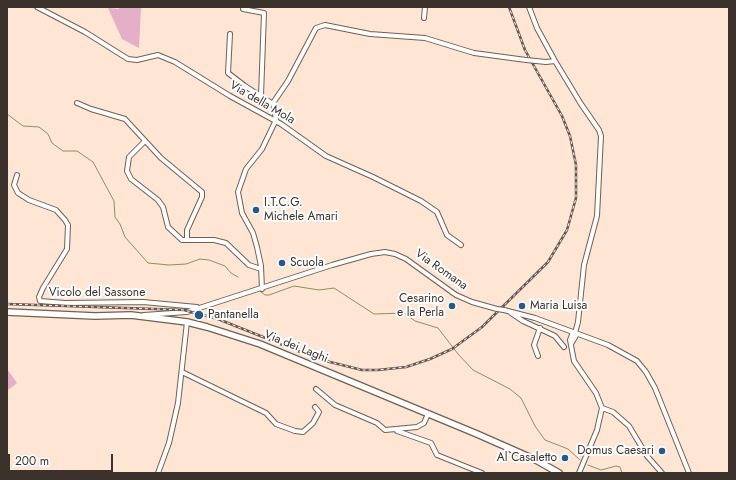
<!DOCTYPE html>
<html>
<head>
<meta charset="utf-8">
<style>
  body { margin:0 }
  #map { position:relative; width:736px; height:480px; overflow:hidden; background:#ffe5d4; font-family:Jost,sans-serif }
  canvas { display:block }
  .frame { position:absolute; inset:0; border:8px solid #3c322c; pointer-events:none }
  .scale { position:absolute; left:8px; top:454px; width:105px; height:18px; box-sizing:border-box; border:2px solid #3c322c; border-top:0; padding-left:5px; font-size:12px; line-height:14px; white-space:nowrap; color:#3c322c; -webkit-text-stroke:3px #fff; paint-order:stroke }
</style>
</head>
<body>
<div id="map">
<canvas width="736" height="480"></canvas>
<div class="frame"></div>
<div class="scale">200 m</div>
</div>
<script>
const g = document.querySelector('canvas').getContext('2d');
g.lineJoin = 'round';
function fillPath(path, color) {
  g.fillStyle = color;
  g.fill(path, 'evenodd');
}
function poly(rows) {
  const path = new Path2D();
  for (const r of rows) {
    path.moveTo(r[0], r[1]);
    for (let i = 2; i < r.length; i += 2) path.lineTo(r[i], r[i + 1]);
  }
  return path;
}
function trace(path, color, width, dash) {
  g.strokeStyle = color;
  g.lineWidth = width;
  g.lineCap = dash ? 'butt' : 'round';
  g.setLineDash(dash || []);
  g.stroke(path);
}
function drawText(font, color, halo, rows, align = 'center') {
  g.font = font + ' Jost,sans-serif';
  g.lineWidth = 4;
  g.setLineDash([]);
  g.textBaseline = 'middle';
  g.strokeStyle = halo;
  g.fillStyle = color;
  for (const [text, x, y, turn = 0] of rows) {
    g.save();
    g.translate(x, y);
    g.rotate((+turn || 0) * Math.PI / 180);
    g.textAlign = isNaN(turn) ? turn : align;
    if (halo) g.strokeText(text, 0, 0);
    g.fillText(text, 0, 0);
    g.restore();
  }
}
const green = poly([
  [119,7,141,7,139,48,122,39,108,8,119,9],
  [7,369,17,383,8,390,7,389]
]);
const stream = poly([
  [7,114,23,126,39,127,48,134,52,143,63,151,77,151,93,162,114,201,115,217,120,224,125,237,148,263,169,265,186,264,200,259,209,260,225,266,231,273,238,277],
  [261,292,265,295,269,295,294,286,319,290,334,288,374,314,404,313,415,321,438,328,458,354,473,370,510,389,521,398,535,426,545,440,568,449,580,460],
  [588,465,601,470,616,466,620,467,622,473],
  [634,473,643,473]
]);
const street = poly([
  [37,7,85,32,128,59,137,60,158,55,175,62,230,96,281,124,326,156,373,177,421,201,437,212,447,235,461,245],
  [529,7,537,28,555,61,581,104,599,130,601,136,597,216,584,265,578,322,575,333],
  [243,9,264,13,261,96],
  [424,18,425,7],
  [230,34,228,73,245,86,273,104],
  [536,61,546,62,555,61],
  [77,103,91,109,125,119,161,158,202,192,202,197,187,230,187,240],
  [145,141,129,157,127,171,131,179,158,200,163,207,168,227,182,240,214,240,226,243,249,265,261,269],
  [17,175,14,185,18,193,29,200,56,210,65,220,68,225,67,249,43,288,39,297,40,301,65,303,143,302,197,307],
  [262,289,261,266,257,247,253,233,242,213,238,192,246,169,262,149,276,120,273,103,288,81,316,28,325,25,370,34,425,38,474,53,526,60],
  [504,310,535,318,608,345,637,361,646,372,655,388,689,473],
  [511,313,523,321,555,336,564,347],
  [144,315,187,312,332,265,371,254,385,252,395,254,406,259,456,295,472,302,497,309],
  [573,332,570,340,574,361,596,393,602,408,597,430,579,473],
  [571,344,577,334],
  [538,356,534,345,540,328],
  [182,372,266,413,276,424,295,431,303,432,313,423,319,412,315,407],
  [316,389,335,405,377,423,385,430,417,427,424,423,428,414],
  [602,408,613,412,629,426,647,456,662,473],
  [397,431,431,443,437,455,482,473],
  [158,473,169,443,178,403,187,322]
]);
const secondary = poly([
  [7,312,95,316,131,315,187,322,207,327,260,344,477,434,536,460,559,473]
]);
const rail = poly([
  [7,304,184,310,218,319,318,359,362,370,378,370,406,367,430,359,452,349,482,327,548,262,567,230,576,198,576,165,570,136,562,116,525,50,509,7]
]);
const streetBridge = poly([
  [526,60,536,61],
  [497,309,504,310]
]);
const markers = [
  [256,210,4,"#1f5a91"],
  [282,263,4,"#1f5a91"],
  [452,306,4,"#1f5a91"],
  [522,306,4,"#1f5a91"],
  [199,315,5,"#1f5a91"],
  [662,451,4,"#1f5a91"],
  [565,458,4,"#1f5a91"]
];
const streetNames = [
  ["Via della Mola",262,103,30],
  ["Via Romana",441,270,35],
  ["Vicolo del Sassone",97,293],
  ["Via dei Laghi",296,347,22]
];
const poiNames = [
  ["I.T.C.G.",264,203],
  ["Michele Amari",264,217],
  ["Scuola",290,263],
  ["Cesarino",444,299,"right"],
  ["e la Perla",444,313,"right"],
  ["Maria Luisa",530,306],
  ["Pantanella",208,315],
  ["Domus Caesari",654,451,"right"],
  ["Al Casaletto",557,458,"right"]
];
fillPath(green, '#e5afc8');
trace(stream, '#879165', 1);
trace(street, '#745e4f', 6);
trace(secondary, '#745e4f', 8);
trace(street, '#fff', 4);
trace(secondary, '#fff', 5.5);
trace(rail, '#64574f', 2.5);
trace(rail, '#fff', 1, [3]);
trace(streetBridge, '#745e4f', 6, []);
trace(streetBridge, '#fff', 4);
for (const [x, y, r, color] of markers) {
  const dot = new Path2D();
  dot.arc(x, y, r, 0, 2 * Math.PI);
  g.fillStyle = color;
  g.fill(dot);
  trace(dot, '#fff', 1.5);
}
drawText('12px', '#3c322c', '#fff', streetNames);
drawText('12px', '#3c322c', '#fff', poiNames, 'left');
</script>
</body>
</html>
